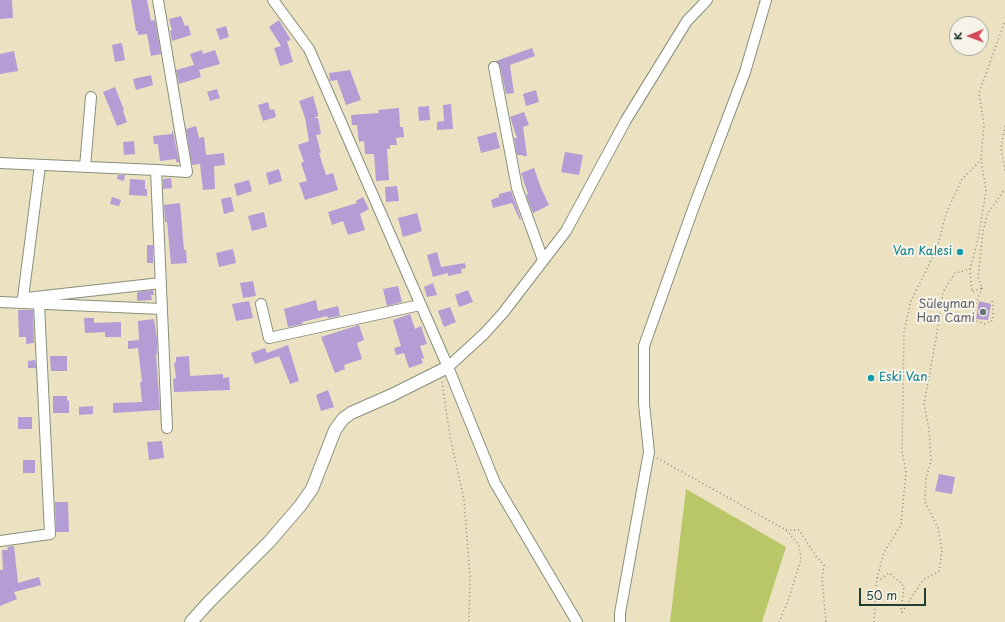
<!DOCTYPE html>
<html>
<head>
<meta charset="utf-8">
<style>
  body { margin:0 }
  #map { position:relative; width:1005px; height:622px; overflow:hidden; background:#ece2c2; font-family:"Playpen Sans",sans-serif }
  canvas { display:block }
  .north { position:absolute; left:949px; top:16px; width:40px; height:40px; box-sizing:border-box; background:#f7f3e8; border:1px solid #a1aaa0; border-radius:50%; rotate:269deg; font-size:11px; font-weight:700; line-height:16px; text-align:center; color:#1f3d34 }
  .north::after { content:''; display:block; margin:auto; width:14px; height:18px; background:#d1495b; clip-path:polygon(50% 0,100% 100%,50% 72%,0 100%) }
  .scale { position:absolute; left:859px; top:588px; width:67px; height:18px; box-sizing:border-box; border:2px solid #1f3d34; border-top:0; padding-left:5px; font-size:12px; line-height:14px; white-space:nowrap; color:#1f3d34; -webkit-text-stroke:3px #f7f3e8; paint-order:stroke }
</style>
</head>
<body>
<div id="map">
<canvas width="1005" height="622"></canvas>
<div class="north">K</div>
<div class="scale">50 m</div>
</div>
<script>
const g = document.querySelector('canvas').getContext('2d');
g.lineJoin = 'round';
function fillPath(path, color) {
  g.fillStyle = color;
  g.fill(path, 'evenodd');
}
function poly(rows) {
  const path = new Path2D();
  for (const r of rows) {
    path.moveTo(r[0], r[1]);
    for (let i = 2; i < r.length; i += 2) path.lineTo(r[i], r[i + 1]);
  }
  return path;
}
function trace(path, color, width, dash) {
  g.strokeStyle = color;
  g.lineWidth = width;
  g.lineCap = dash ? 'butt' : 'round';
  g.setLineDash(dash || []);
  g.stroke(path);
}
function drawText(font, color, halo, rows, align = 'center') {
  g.font = font + ' "Playpen Sans",sans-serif';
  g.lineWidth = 4;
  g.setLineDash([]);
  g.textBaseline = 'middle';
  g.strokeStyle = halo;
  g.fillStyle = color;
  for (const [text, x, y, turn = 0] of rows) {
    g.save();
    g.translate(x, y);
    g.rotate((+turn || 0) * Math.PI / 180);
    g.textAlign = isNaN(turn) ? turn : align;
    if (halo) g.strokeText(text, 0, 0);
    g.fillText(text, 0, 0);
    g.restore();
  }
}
const green = poly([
  [686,489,786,547,762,622,670,622]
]);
const building = poly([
  [0,0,12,0,13,18,0,19],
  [131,0,147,0,151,21,155,20,161,54,151,56,147,34,138,35,138,31,136,31],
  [181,16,185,26,188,25,191,35,172,41,170,31,172,30,169,19],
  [279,20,291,40,287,41,293,62,280,66,274,48,281,46,269,27],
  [226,26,229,37,220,40,216,29],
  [122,43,125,60,115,62,112,45],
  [532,48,535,56,510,65,514,93,506,94,500,66,496,61],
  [202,50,203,54,215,50,220,64,199,70,201,77,179,84,176,70,194,65,190,54],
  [14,51,18,71,0,74,0,54],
  [350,70,361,100,346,105,337,80,330,81,329,73],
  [151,75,153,85,136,90,133,79],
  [115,87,124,110,123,111,127,122,117,126,103,92],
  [217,89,220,98,210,101,207,92],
  [536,90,539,102,526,106,523,94],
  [313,96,318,114,318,116,314,118,318,118,321,134,316,135,321,153,319,153,326,175,333,173,338,190,305,200,299,183,307,181,301,163,304,162,298,145,309,141,305,118,299,101],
  [268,102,270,110,274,109,276,117,263,121,258,105],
  [451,104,453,129,437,130,437,122,444,121,443,105],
  [429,106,430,120,419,121,418,107],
  [399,108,400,127,403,127,404,137,396,138,397,145,390,145,390,149,387,149,389,180,376,181,374,154,365,154,364,141,359,142,357,125,352,125,351,115,379,113,378,110],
  [524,112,529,125,523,127,527,156,523,156,523,155,517,155,514,138,517,138,510,117],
  [196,126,199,138,204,137,206,155,224,153,225,165,214,166,215,189,203,190,200,164,192,165,186,129],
  [172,131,173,131,179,162,176,162,176,159,160,161,158,144,154,144,153,136,172,134],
  [496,132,500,148,481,153,477,137],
  [134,141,135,154,124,155,123,142],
  [565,152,583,155,579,175,561,172],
  [534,168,541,188,549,205,533,213,526,195,528,194,521,173],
  [279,169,282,181,269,185,266,173],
  [118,175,125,175,124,181,117,179],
  [171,178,172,188,163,189,163,179],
  [130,179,145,180,145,189,147,189,147,196,129,195],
  [249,180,252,191,237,196,234,184],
  [397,186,399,201,386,202,385,187],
  [511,191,521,219,520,220,512,203,493,208,491,200,499,197,499,194],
  [112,197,121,200,119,206,110,204],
  [231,197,234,211,224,214,221,199],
  [363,197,369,209,360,214,365,230,348,235,343,221,332,225,328,212,357,203,356,201],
  [180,203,184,250,186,250,187,263,171,264,167,222,165,222,164,205],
  [264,212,267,227,252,231,248,216],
  [417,213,422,231,403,237,398,218],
  [147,245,153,245,153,263,147,263],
  [233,249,236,263,219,267,216,253],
  [437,252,441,267,465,263,466,268,461,269,462,273,448,276,448,273,433,277,427,255],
  [253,281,256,296,243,298,240,283],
  [433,283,437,295,427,297,424,287],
  [398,286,402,302,387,306,383,289],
  [153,290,154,295,151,295,152,300,137,301,137,292],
  [468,290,473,302,459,307,455,295],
  [316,300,318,311,338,306,340,316,328,318,327,316,302,322,303,324,288,327,284,309],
  [249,301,253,318,236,321,232,304],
  [979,301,991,304,988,320,976,319],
  [450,307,456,322,444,327,438,311],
  [18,310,33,310,34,343,26,344,26,337,19,337],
  [410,314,415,329,421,326,427,344,420,346,424,358,421,359,423,363,409,368,404,353,396,355,394,348,401,346,393,320],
  [84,318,94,318,94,323,121,322,121,337,105,337,105,332,85,333],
  [154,319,157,339,157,354,156,354,160,410,113,413,113,403,142,402,140,382,142,382,138,348,128,349,128,341,139,340,138,321],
  [359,325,364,340,357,343,362,359,344,365,345,369,335,373,321,337],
  [288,345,299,381,290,384,279,356,255,364,251,353,265,348,267,353],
  [50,356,67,356,67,371,51,371],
  [189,356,190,376,223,374,223,378,229,377,230,390,174,392,173,379,176,378,174,363,176,362,176,357],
  [35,360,36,368,28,368,28,361],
  [328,390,334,407,321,411,316,395],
  [53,396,67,396,67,401,69,400,69,413,53,413],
  [93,406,93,414,79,415,79,407],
  [18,417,32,417,32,429,18,429],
  [162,441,164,458,149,460,147,442],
  [23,460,35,460,35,473,23,473],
  [939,474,955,477,952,494,935,491],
  [55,502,68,502,69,532,56,532],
  [14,546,18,583,39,577,41,585,14,592,17,599,0,606,0,570,3,570,2,550,8,550,7,547]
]);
const path = poly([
  [1005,126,1001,148,1005,171],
  [970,269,972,292,982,288,978,277,983,231,988,213,1005,189],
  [982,288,976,303,974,320,985,324,993,320,993,309,992,301],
  [442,382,450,436,464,500,470,577,469,622],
  [657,458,786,530,799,545,801,559,788,601,779,622],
  [786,530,799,530,816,556,824,565,822,578,826,622],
  [877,578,881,579,889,573,900,582,904,587,901,610,902,612,923,580,939,571,942,551,938,528,925,502,926,478,931,461,929,429,924,404,936,339,943,292,955,273,970,269,978,239,986,191,981,158,984,126,979,93,1005,21],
  [874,622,877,578,884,552,901,525,906,472,902,451,904,331,911,301,937,248,946,214,962,179,978,163,980,159]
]);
const minor = poly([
  [158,0,187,172,156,170,167,428],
  [273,0,309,49,448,367,495,483,577,622],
  [494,67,517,188,543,260],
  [0,163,156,170],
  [85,167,91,97],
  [23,298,40,165],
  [26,298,161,283],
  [0,302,162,309],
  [261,304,269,338,420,305],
  [448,367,484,334,503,313,566,231,626,120,687,21,707,0],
  [0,541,50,534,39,304],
  [620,622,620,613,649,452,644,404,644,346,693,209,745,72,766,0]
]);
const tertiary = poly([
  [191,622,209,602,269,542,300,506,312,489,335,430,343,419,351,413,392,395,448,367]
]);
const markers = [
  [960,252,4,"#0f9aa8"],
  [983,312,4,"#6b7280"],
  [871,378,4,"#0f9aa8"]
];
const cultureNames = [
  ["Van Kalesi",952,252],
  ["Eski Van",879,378,"left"]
];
const worshipNames = [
  ["Süleyman",975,305],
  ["Han Cami",975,319]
];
fillPath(green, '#bac768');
fillPath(building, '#b49cd5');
trace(minor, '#86907b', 12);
trace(tertiary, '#86907b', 14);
trace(path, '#86907b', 1.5, [1, 3]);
trace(minor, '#fff', 10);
trace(tertiary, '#fff', 12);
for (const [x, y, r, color] of markers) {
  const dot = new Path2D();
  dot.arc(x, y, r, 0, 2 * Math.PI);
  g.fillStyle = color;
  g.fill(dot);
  trace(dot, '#f7f3e8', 1.5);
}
drawText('12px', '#0d838f', '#f7f3e8', cultureNames, 'right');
drawText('12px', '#5b616d', '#f7f3e8', worshipNames, 'right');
</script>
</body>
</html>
